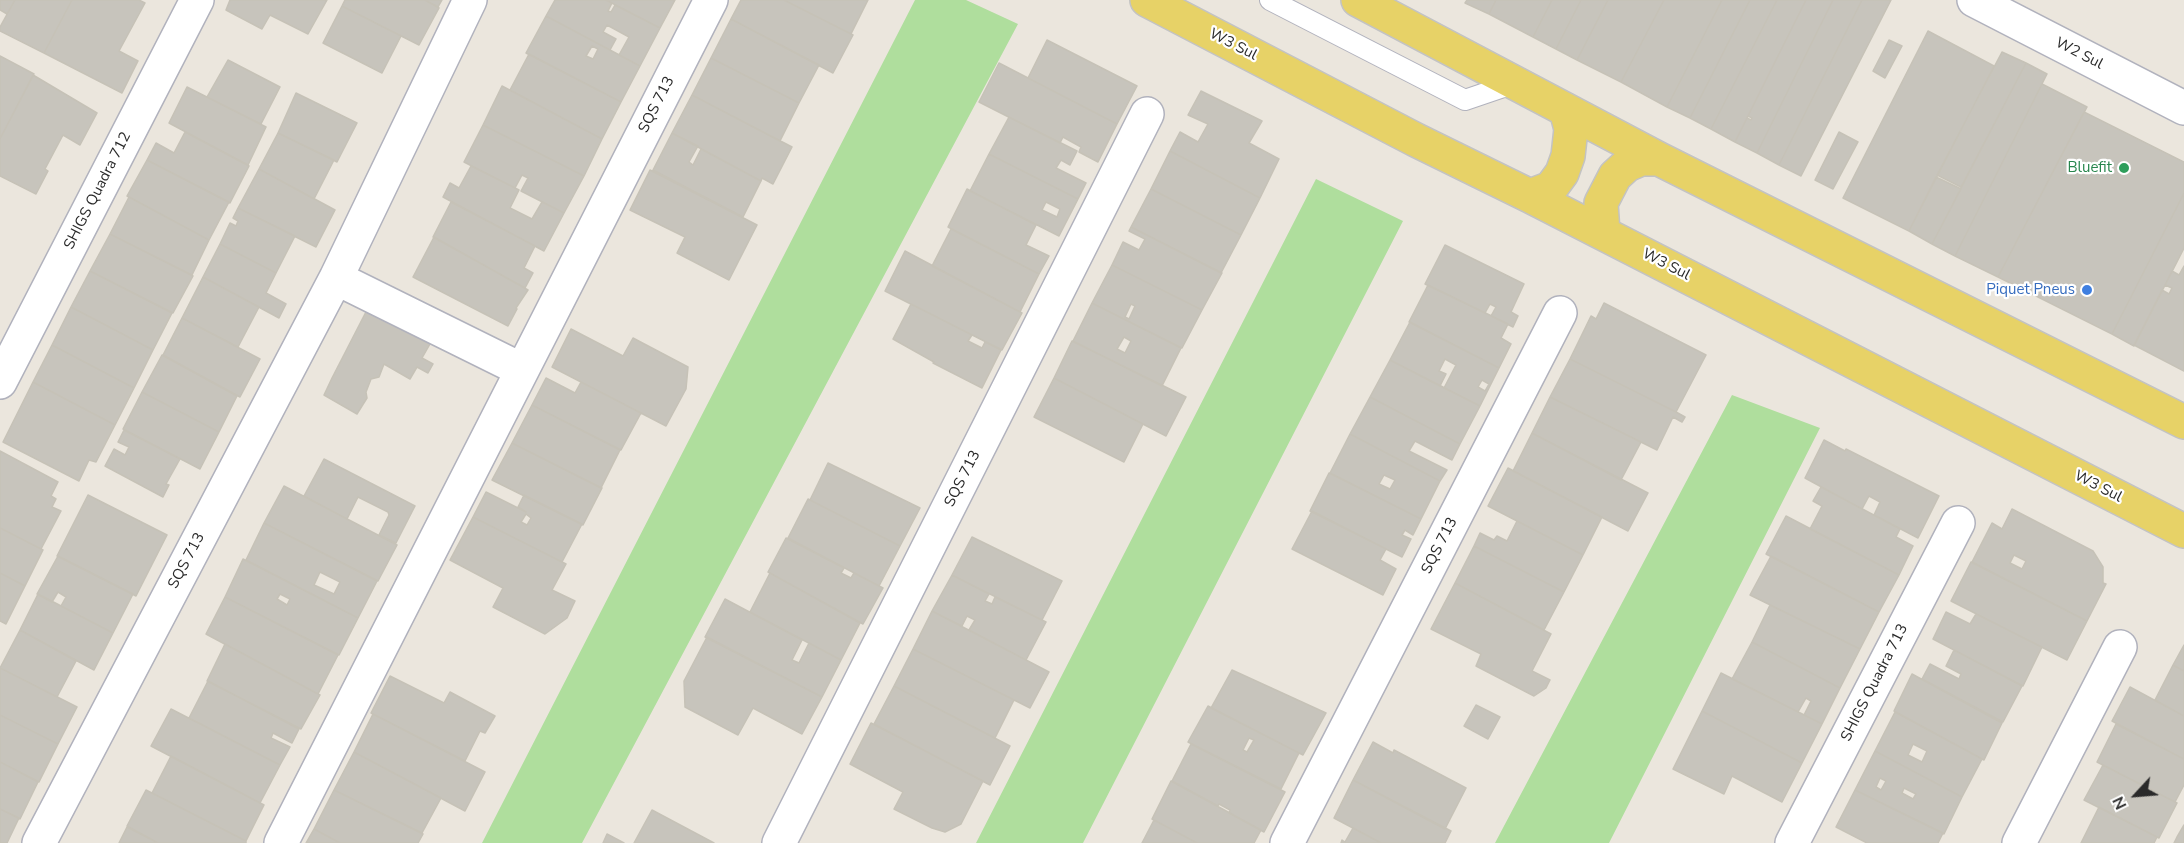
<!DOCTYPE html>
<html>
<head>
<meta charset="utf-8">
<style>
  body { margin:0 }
  #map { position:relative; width:2184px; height:843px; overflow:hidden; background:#ebe6dd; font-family:"Nunito Sans",sans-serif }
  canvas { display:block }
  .north { position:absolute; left:2106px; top:765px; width:60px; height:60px; -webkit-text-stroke:4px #fff; paint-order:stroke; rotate:244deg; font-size:16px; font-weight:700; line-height:24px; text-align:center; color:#2a2a2a }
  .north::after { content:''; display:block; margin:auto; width:21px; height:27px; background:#2a2a2a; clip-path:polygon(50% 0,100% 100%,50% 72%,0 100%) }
</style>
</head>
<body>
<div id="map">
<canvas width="2184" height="843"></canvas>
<div class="north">N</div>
</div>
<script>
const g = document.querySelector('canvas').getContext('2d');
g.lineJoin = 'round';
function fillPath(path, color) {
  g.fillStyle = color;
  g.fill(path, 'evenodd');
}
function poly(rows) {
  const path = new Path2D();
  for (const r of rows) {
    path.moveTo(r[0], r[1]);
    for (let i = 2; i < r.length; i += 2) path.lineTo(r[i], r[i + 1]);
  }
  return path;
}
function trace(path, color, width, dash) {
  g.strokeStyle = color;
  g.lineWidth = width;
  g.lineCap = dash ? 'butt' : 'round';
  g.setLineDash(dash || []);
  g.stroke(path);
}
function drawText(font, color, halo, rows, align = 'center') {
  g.font = font + ' "Nunito Sans",sans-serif';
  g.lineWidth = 4.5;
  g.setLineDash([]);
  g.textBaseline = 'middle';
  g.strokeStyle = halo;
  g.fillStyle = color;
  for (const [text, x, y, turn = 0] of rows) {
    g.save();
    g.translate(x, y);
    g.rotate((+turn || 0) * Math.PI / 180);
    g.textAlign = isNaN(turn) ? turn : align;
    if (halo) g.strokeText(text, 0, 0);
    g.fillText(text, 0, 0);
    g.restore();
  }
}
const green = poly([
  [915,0,966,0,1018,24,582,843,482,843],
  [1316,179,1403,221,1083,843,976,843],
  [1732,395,1820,428,1609,843,1495,843]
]);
const building = poly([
  [0,0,15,0,7,14,0,10,0,0],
  [15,0,72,0,44,53,0,31,0,27,15,0],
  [72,0,139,0,145,3,119,51,138,61,122,93,44,53,72,0],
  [230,0,327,0,308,34,270,15,262,29,226,10,230,0],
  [345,0,425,0,439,8,419,45,342,6,345,0],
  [425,0,442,0,438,7,425,0],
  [555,0,606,0,612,3,608,11,611,12,615,5,660,28,640,66,619,55,629,37,607,25,603,32,616,39,610,50,546,16,555,0],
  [606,0,675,0,660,28,606,0],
  [741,0,784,0,853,35,833,73,731,19,741,0],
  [784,0,868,0,851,34,784,0],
  [1467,0,1496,0,1489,14,1465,3,1467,0],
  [1496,0,1552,0,1533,37,1489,14,1496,0],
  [1552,0,1581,0,1556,49,1533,37,1552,0],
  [1581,0,1608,0,1577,60,1556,49,1581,0],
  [1608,0,1664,0,1621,82,1577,60,1608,0],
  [1664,0,1722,0,1667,107,1621,82,1664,0],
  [1722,0,1750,0,1690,118,1667,107,1722,0],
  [1750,0,1777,0,1711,129,1690,118,1750,0],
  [1777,0,1806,0,1735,142,1711,129,1777,0],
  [1806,0,1833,0,1757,153,1735,142,1747,118,1751,120,1752,118,1748,116,1806,0],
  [1833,0,1862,0,1779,165,1757,153,1833,0],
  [1862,0,1891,0,1801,176,1779,165,1862,0],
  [342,6,401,36,382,73,323,43,342,6],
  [546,16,640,66,621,102,526,53,546,16],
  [592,46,598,49,593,59,586,56,592,46],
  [731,19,819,65,799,103,711,58,731,19],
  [1928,31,1994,66,1909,231,1843,198,1928,31],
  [1047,40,1137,86,1117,124,1028,78,1047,40],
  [1889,40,1902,46,1885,78,1873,71,1889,40],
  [2002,52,2026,63,1961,187,1937,175,2002,52],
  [529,54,621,102,602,139,510,90,529,54],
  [0,56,34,74,0,139,0,56],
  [711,58,799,103,780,141,692,95,711,58],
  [228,60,280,87,261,124,207,97,228,60],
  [999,63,1117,124,1098,162,1079,152,1081,147,1063,137,1060,143,979,102,999,63],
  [2026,63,2047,74,1955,256,1932,244,2026,63],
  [33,75,97,113,80,145,63,135,45,169,48,171,36,194,0,176,0,139,33,75],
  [2042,84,2087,107,1998,277,1955,256,2042,84],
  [502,86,602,139,584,176,483,125,502,86],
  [187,87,266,127,248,165,169,123,187,87],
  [1201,91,1262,121,1249,143,1279,159,1260,198,1170,151,1180,132,1198,142,1208,124,1188,115,1201,91],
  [296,93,357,123,337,162,278,133,296,93],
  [692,95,792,147,773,184,762,178,761,181,672,133,692,95],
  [2084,112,2184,162,2184,193,2112,334,1998,277,2084,112],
  [1009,117,1077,151,1070,165,1061,160,1056,168,1086,183,1078,199,989,154,1009,117],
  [483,125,584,176,564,213,521,191,528,178,522,175,515,188,464,162,483,125],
  [185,132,249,166,230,203,147,160,156,143,174,153,185,132],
  [1839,132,1858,142,1833,189,1815,180,1839,132],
  [278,133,334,160,314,199,259,169,278,133],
  [672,133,698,146,689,162,693,165,701,149,761,181,743,217,653,170,672,133],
  [1170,151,1260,198,1241,235,1151,189,1170,151],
  [989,154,1078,199,1059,236,970,191,989,154],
  [1046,202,1060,209,1057,217,1042,210,1046,202],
  [147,160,229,202,209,240,127,196,147,160],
  [471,166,519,190,510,208,532,219,542,202,564,213,544,251,443,197,450,183,459,188,471,166],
  [259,169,335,210,316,247,238,208,259,169],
  [650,170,757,225,729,280,677,253,685,237,630,210,650,170],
  [1936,177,1961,189,1932,244,1909,231,1936,177],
  [967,189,1036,225,1026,245,1049,256,1039,274,948,227,967,189],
  [1151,189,1241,235,1221,273,1131,227,1151,189],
  [2184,193,2184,248,2134,346,2112,334,2184,193],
  [129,197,209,240,192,275,110,234,129,197],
  [451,202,535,246,524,268,533,273,525,288,433,237,451,202],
  [238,208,295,236,276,273,220,244,230,223,236,226,238,221,233,218,238,208],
  [1131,227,1222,273,1202,310,1112,265,1123,242,1139,250,1145,239,1129,231,1131,227],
  [951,229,1039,274,1020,312,932,266,951,229],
  [110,234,193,276,173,313,90,271,110,234],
  [434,237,528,290,516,308,517,309,508,326,413,277,434,237],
  [220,244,276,273,266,293,286,304,279,318,203,277,220,244],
  [1445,245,1524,284,1511,312,1518,316,1513,327,1491,316,1496,307,1490,304,1485,313,1425,284,1445,245],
  [905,251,1022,313,1002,350,885,291,905,251],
  [1112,265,1202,310,1182,348,1092,303,1112,265],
  [1131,304,1135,306,1129,319,1125,317,1131,304],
  [2184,266,2184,371,2134,345,2162,290,2169,294,2172,288,2165,285,2172,271,2179,275,2184,266],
  [90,271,172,313,153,350,71,307,90,271],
  [203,277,259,307,238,347,182,318,203,277],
  [1428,285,1508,324,1501,338,1511,344,1499,368,1409,322,1428,285],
  [1092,303,1181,348,1162,386,1073,341,1092,303],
  [1124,337,1131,341,1125,353,1117,349,1124,337],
  [1604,303,1706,355,1676,412,1570,359,1591,316,1596,319,1604,303],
  [911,304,972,335,968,341,982,348,985,342,1001,350,982,388,933,363,934,362,893,339,911,304],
  [369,306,374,314,430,344,422,358,433,364,428,373,417,367,410,379,384,364,379,377,371,379,366,392,367,398,357,414,324,395,332,378,369,306],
  [71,307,153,350,134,388,52,345,71,307],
  [182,318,260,359,240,397,163,355,182,318],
  [1410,322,1499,368,1480,406,1444,388,1456,365,1445,359,1439,371,1446,374,1440,386,1390,360,1410,322],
  [1482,380,1489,384,1485,391,1478,387,1482,380],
  [571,329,623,356,633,338,688,367,686,389,666,426,552,367,571,329],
  [1072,341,1186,397,1166,436,1054,378,1072,341],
  [52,345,134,388,115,425,33,382,52,345],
  [162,355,237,396,219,432,142,392,162,355],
  [1570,359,1676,412,1685,417,1682,422,1673,417,1657,450,1550,397,1570,359],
  [1390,360,1480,406,1460,444,1370,397,1390,360],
  [546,378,575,393,581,382,641,413,621,450,532,405,546,378],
  [1054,378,1143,424,1124,462,1034,417,1054,378],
  [33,382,115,425,96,462,89,460,79,481,3,442,33,382],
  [142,392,219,432,200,469,123,429,142,392],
  [1370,397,1460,444,1452,460,1415,441,1409,451,1447,470,1440,481,1350,434,1370,397],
  [1550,397,1641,442,1621,480,1532,433,1550,397],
  [532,405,620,450,601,488,512,443,532,405],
  [124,430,180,459,166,484,169,485,163,497,105,466,114,449,125,455,129,447,118,442,124,430],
  [1532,433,1648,493,1628,531,1513,471,1532,433],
  [1350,434,1440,481,1421,519,1330,473,1350,434],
  [1384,475,1395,480,1390,489,1379,484,1384,475],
  [1824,440,1845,451,1846,449,1939,496,1918,538,1874,515,1880,502,1869,496,1862,509,1805,478,1824,440],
  [512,443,602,488,583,525,492,480,512,443],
  [0,451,58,482,51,496,56,499,52,507,61,511,41,549,0,528,0,451],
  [324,459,415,506,396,543,379,535,389,515,388,512,358,497,347,519,304,496,324,459],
  [828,463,920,508,900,546,810,500,828,463],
  [1508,468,1602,517,1583,555,1488,506,1508,468],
  [1329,473,1421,519,1413,535,1405,530,1402,535,1411,539,1402,557,1310,511,1329,473],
  [284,486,397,545,378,581,264,523,284,486],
  [1821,487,1900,529,1896,537,1913,546,1899,575,1810,529,1822,506,1813,501,1821,487],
  [486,492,526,512,518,507,524,495,582,524,562,562,473,517,486,492],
  [526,514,531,518,527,525,521,522,526,514],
  [88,495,167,535,136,596,57,556,88,495],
  [808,499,900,546,879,586,788,538,808,499],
  [2012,509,2093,551,2103,567,2103,583,2106,584,2087,621,1972,562,1992,523,2002,529,2012,509],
  [2014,555,2026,561,2022,569,2010,563,2014,555],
  [1312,511,1386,549,1380,560,1396,569,1383,595,1292,549,1312,511],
  [1786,516,1899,575,1879,612,1766,554,1786,516],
  [473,517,566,564,552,590,575,601,567,618,545,634,493,607,503,588,450,560,473,517],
  [1517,521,1583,555,1564,592,1474,546,1480,533,1494,540,1497,536,1507,541,1517,521],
  [264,523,377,581,358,618,246,560,264,523],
  [320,572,340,582,334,594,314,585,320,572],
  [0,528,43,550,25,586,0,573,0,528],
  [972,537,1062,581,1042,620,952,575,972,537],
  [786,538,844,568,841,573,851,578,854,573,883,588,863,624,768,572,786,538],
  [1474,546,1564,592,1544,630,1455,583,1474,546],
  [58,556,133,594,113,633,61,606,66,597,58,592,52,602,37,594,58,556],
  [1771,556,1879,612,1860,649,1750,595,1771,556],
  [243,559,358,618,339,655,225,597,243,559],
  [280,594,290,599,287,605,277,599,280,594],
  [1971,562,2087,621,2067,660,1951,601,1971,562],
  [0,573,25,586,6,624,0,621,0,573],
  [770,573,860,623,841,660,750,612,770,573],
  [952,575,989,594,985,601,992,604,995,597,1046,622,1026,660,969,630,975,620,967,616,962,626,932,611,952,575],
  [1455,583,1551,634,1532,671,1550,680,1546,688,1534,696,1476,666,1481,654,1431,629,1455,583],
  [38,594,113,633,94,670,20,630,38,594],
  [225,597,338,655,318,694,206,634,225,597],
  [725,599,802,640,792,660,799,663,809,643,841,660,822,697,705,637,725,599],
  [1770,605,1860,649,1840,688,1752,642,1770,605],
  [932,611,1049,672,1030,708,913,649,932,611],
  [1946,612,1970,624,1976,614,2042,647,2023,686,1933,639,1946,612],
  [20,630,76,661,57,697,0,668,20,630],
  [707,637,822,697,802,734,753,708,738,735,685,707,684,681,707,637],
  [1752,642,1840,688,1822,724,1804,715,1811,701,1806,698,1798,712,1732,679,1752,642],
  [225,644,320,695,301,729,207,681,225,644],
  [2184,645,2184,671,2173,665,2184,645],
  [913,649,1014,700,995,738,894,686,913,649],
  [1954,650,2022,686,2003,722,1922,679,1930,664,1959,679,1961,674,1946,666,1954,650],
  [2173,665,2184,671,2184,716,2155,700,2173,665],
  [0,668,77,707,58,744,0,715,0,668],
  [1232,670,1326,713,1303,755,1211,708,1232,670],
  [1721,673,1822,724,1802,763,1702,711,1721,673],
  [1912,674,2002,723,1984,760,1894,711,1912,674],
  [390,676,444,703,450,692,495,716,485,733,480,731,465,761,371,713,390,676],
  [208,681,299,729,292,743,273,733,271,738,290,747,280,765,189,718,208,681],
  [894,686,1010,746,990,785,874,724,894,686],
  [2130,687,2184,716,2184,759,2112,721,2130,687],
  [1476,705,1500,717,1488,739,1464,726,1476,705],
  [1208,706,1299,753,1281,789,1188,742,1208,706],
  [1249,738,1254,740,1247,752,1243,750,1249,738],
  [171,709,280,765,260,803,151,746,171,709],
  [1702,711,1802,763,1782,802,1732,776,1724,794,1673,769,1702,711],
  [1895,712,1982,759,1962,797,1875,751,1895,712],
  [1913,744,1927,751,1922,762,1908,755,1913,744],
  [373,714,485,772,465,811,354,752,373,714],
  [0,715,58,744,39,782,0,762,0,715],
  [871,723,983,781,961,824,945,832,932,828,894,809,903,792,850,764,871,723],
  [2116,724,2184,759,2184,785,2175,802,2097,762,2116,724],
  [1373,742,1393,753,1394,750,1466,788,1445,829,1353,780,1373,742],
  [1191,744,1285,792,1264,832,1229,813,1230,810,1219,804,1218,806,1172,781,1191,744],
  [1875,751,1962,797,1944,834,1855,790,1875,751],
  [1880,778,1886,781,1881,790,1876,787,1880,778],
  [1904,788,1916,794,1913,799,1902,793,1904,788],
  [354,752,441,798,422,833,334,790,354,752],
  [171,756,264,805,246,841,152,793,171,756],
  [0,762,38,782,20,819,0,809,0,762],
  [2103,765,2177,803,2159,838,2084,800,2103,765],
  [1353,780,1451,831,1445,843,1381,843,1334,818,1353,780],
  [1171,781,1261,830,1254,843,1197,843,1152,819,1171,781],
  [146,790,246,841,246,843,158,843,127,826,146,790],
  [334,790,423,834,418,843,340,843,314,829,334,790],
  [1855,790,1943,833,1938,843,1867,843,1836,827,1855,790],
  [2099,807,2157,837,2154,843,2081,843,2099,807],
  [0,809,19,818,7,843,0,843,0,809],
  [652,810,714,843,634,843,652,810],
  [1154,820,1197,843,1142,843,1154,820],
  [2184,825,2184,843,2174,843,2177,837,2184,825],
  [127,827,158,843,119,843,127,827],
  [1353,828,1381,843,1341,843,1342,840,1345,842,1353,828],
  [314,829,325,835,340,843,306,843,314,829],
  [607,834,624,843,603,843,607,834]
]);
const service = poly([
  [1270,0,1465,100,1515,83]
]);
const minor = poly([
  [336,278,522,370],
  [0,382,197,0],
  [39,843,336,278,470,0],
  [281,843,711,0],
  [779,843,1147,114],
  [1287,843,1560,313],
  [1792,843,1958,523],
  [2019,843,2120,647]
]);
const tertiary = poly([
  [1974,0,2184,108]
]);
const primary = poly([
  [1147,0,1416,140,1530,196,2184,531],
  [1358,0,1659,159,2184,422],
  [1530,196,1551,188,1562,173,1568,156,1571,129,1566,110],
  [1603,233,1601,203,1615,176,1627,165,1641,159,1659,159]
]);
const markers = [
  [2124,168,6,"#2e9e5b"],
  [2087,290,6,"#3f7fe0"]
];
const streetNames = [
  ["W3 Sul",1233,45,27],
  ["W2 Sul",2079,54,27],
  ["SQS 713",657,105,-63],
  ["SHIGS Quadra 712",98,191,-63],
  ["W3 Sul",1666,265,27],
  ["SQS 713",963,479,-63],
  ["W3 Sul",2098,487,27],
  ["SQS 713",1440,546,-63],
  ["SQS 713",187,561,-62],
  ["SHIGS Quadra 713",1875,683,-63]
];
const leisureNames = [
  ["Bluefit",2112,168]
];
const shopNames = [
  ["Piquet Pneus",2075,290]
];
fillPath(green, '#afde9d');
fillPath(building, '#c7c4bc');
trace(building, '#c6c2b7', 1.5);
trace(service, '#b1b2bd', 22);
trace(minor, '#b1b2bd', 36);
trace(tertiary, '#b1b2bd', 36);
trace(primary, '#c3c3c3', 36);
trace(service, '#fff', 20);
trace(minor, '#fff', 33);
trace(tertiary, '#fff', 33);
trace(primary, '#e7d267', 33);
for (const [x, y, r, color] of markers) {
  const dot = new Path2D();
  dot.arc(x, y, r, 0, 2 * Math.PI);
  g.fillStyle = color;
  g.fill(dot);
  trace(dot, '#fff', 2);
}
drawText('15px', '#2a2a2a', '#fff', streetNames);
drawText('15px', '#27864d', '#fff', leisureNames, 'right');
drawText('15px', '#366cbe', '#fff', shopNames, 'right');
</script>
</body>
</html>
